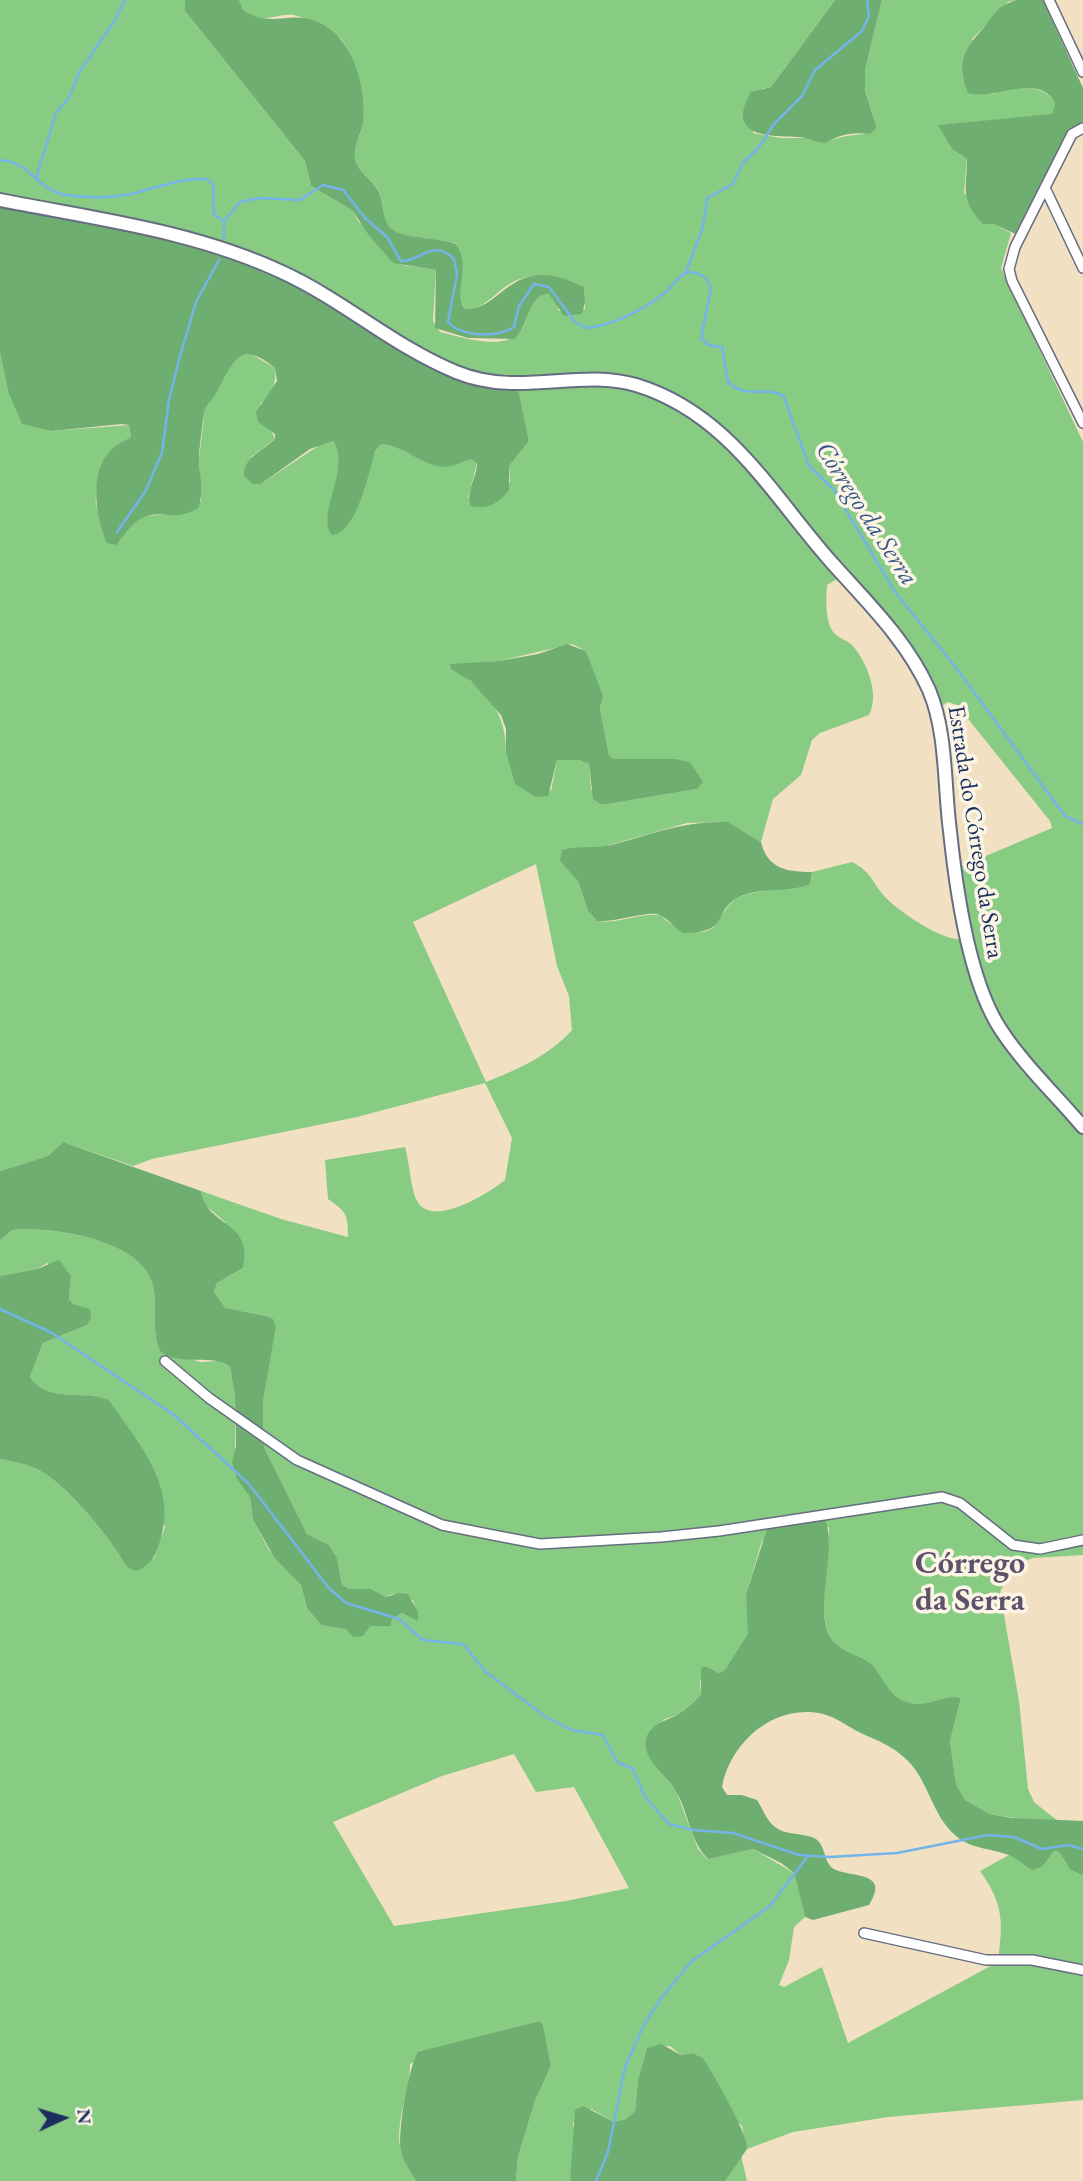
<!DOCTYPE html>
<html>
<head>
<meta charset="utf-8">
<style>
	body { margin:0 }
	#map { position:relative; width:1083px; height:2181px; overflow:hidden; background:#f1e1c2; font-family:"EB Garamond",serif }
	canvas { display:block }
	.north { position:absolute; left:28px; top:2083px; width:70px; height:70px; -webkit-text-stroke:5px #fcf5e5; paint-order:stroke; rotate:86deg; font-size:19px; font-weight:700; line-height:28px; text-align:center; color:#1b2f5e }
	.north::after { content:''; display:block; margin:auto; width:24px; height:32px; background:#1b2f5e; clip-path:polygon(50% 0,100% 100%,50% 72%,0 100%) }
</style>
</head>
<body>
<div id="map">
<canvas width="1083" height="2181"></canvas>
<div class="north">N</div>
</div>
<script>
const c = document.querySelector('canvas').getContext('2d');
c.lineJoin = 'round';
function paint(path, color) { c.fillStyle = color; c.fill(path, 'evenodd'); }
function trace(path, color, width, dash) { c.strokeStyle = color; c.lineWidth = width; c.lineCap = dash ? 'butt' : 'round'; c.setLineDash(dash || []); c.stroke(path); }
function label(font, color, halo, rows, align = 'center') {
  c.font = font + ' "EB Garamond",serif'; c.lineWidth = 7; c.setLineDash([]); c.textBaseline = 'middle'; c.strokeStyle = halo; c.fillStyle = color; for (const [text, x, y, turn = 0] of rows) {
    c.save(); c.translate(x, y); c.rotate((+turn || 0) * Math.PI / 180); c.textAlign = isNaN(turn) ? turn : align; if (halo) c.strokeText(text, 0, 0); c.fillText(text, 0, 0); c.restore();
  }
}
const green = new Path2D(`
	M0,0H185V11L305,161L311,186L352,210L358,221L402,265L436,270L433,321L440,332C466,338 512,355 525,323C529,313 532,301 542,295L549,294L555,298L559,311L585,309L584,287C561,275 530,270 508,285C494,294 483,310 465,309L460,300L457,244C437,237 410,240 395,231C382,223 384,210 381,197C378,183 362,176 356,163C351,151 360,138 362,127C367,105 355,51 338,36C329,28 305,18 294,15C276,12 247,32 239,0H835L771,87L761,89L753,133L781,138H807L826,143C843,132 866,138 877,128L865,89V70L882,0H1016L1008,2L972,39L992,94C1009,85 1045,83 1055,103L1052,115L939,125L952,149L967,159L964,193L993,224L1011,233L1001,268L1083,442V1555L1033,1558L1024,1561L1010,1572L1000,1592L1019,1701L1028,1789L1034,1802L1059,1822L1035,1821L990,1814L965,1800L956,1784L950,1741L961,1698C943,1697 927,1707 908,1703C891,1698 882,1679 871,1666C862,1656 845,1653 835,1643C814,1621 829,1556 829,1527L762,1541L746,1594L749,1634L726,1670L719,1673L706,1666L700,1682L701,1695L679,1714L663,1720L655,1765L676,1791L698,1849L707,1859L753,1849L794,1873L805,1917L794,1927L789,1960L779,1985L784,1987L822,1967L848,2043L998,1962C1003,1921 1004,1905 980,1871L1009,1855L1043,1866L1054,1851L1059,1852L1066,1863L1083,1875V2100L888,2117L793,2132L747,2149L742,2126L735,2120L703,2058L693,2053L681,2055L670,2046L647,2048L638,2079L635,2111L626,2119L614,2122L591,2109L573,2123L575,2137L570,2181H516L518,2157L535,2101L551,2066L543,2024L538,2021L475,2038L410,2064C410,2092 394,2124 401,2151C404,2161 411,2172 416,2181H0V1459C14,1462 30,1464 42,1472C69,1487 111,1539 126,1566L154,1558L165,1527L109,1400C81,1389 48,1404 30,1377L43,1343L87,1325L69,1299L71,1276L47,1263L37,1269L0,1276V1240L11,1230C49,1226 138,1239 152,1282C159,1305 150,1328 160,1351L201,1362L218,1361L230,1367L235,1398V1473L250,1497L253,1520L269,1550L301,1585L307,1608L321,1625L364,1630L370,1626H391L392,1619L402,1613L418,1620L413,1600L392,1594L386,1597L371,1589H349L342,1584L337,1558L329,1545L307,1534L264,1447L263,1400L276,1326L266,1316L224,1308L214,1292L217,1283L243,1268L225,1222L203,1203L201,1191L281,1219L348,1237C348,1213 346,1212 328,1199L325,1160L405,1147C409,1160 411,1190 417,1201C432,1229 489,1193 505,1180L512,1138L485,1083L357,1117L152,1159L133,1166L63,1142L48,1156L0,1171V353L8,391L52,431L129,425L131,437C123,442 119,450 113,457C87,491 92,512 117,545L128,528L144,516L176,514L201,501L199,459L205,408L230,362L239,356L251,354L275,368C277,384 272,393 260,404L275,439L251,457L261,484L324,442L333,441C348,463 332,498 327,523L381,444C399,445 409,456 425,460C438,463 458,462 471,458L477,463L468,498L510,482L509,466L529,441L517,390L450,375L0,202ZM840,577L927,681L936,709L948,702L957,705L1050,821L1052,828L955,869L964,939C944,943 900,912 886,898C872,883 873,873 852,862L812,872L810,884C793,887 753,891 739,897C716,909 724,939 689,930C676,927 670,925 661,915C638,913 619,924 597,921L588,911L578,881L609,845L687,823L728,822L761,842L773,799L801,775L812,740L820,733L869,715C880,694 867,662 852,645C847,640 839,639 834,633C825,622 826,599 827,585ZM572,644L586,651L602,696L600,708L609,755L614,759H675L697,789L602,805L591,789L589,764L579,760H557L551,791L506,752C506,708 484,690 450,665L499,661ZM536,864L557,966L569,996L572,1030C550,1055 517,1070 486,1082L413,922ZM514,1754L536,1792L574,1787L629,1888L566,1901L394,1926L333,1822L442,1776Z
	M741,2155L747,2181H725Z`);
const forest = new Path2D(`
	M185,0H239L243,10C277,33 298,0 336,34C357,55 366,94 363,123C361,135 353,146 355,159C358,174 378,182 381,198C384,210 383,224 395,231C409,239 437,237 456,244C472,267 452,292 465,309C504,311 510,250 584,287L585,302L582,314L564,316L549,294L542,295C527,304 528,327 514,339L468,338L435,328L436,270L393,263L368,234L352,210L311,186L305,161L185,11Z
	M835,0H882L865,70V90L877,128L870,134C854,132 840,134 826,143C816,143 809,138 799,137C768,136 725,137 751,92L771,87Z
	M1016,0H1043L1083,88V125L1068,129L1064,157L1018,235L993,224H983C959,199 967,189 967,159L952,149L938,125L1052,114L1055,103C1039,71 993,101 968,93C956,61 964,50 984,27C998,10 995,8 1016,0Z
	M0,202L159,233L261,268L322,296L427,366L450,375L518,390L529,441L509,466V490C499,503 488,510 471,506C465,491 477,478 477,463L471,459C464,461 457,465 450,466C427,471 405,445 381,444L375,452C368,474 357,533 332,535C315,514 352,470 333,441L310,449L261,484H253L244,476C243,457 263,451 275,439V434L258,422L256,412L277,381L275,368C239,338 233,363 217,391C214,398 207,403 205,410C203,416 199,452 199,459C199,476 205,491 198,508C164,529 151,492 117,545L107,543C95,516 87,466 117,445C121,442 127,440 131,437L129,425L122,424L52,431L22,424L8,391L0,353Z
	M567,644L586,651L603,696L600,708L609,755L614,759H675L690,762L703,782L697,789L602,805L593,799L589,764L579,760H557L548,796L536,797L515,784L506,752V729L501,715L471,681L451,669L450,664L499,661L538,654Z
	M728,822L761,842C767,869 788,872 812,872L810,884C788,893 760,887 739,897C711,911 734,932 683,933C675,928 667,918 660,915C649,910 615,923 597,921L588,911L578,881L560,861L562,850C579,845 595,849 611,845C653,834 682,821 728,822Z
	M63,1142L201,1191C207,1228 254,1220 243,1268L217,1283L214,1292L225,1308L266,1316L273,1319L276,1327L263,1401L264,1447L307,1534L329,1545L337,1558L342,1584L349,1589H371L386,1597L399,1593L408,1594L418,1612V1621L402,1613L392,1619L391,1626H370L363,1636L353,1637L346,1629L321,1625L307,1608L301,1585L274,1557L253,1520L250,1497L237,1479L232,1462L236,1446L235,1398L230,1367C210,1352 182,1368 160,1351C150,1328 159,1305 152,1282C138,1239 49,1226 12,1230L0,1240V1171L48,1156Z
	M59,1260L71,1276L69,1299L73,1304L90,1309L91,1318L87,1325L43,1343L30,1377C48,1404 82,1389 109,1400C137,1442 177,1484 161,1538C157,1553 152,1565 136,1571L126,1566C111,1539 69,1487 42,1472C30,1464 14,1462 0,1459V1276L37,1269Z
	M824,1517C840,1549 809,1616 835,1643C844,1652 858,1655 868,1662C882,1672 886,1694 904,1701C925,1710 944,1694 961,1698L950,1741L956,1784L965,1800L990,1814L1012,1818L1083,1821V1875L1070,1869L1059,1852L1054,1851L1043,1866L1033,1870C1025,1867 1019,1859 1011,1856C993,1848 972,1850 956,1836C932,1816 929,1781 907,1760C893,1746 878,1741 861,1733C848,1727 838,1718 823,1714C775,1703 730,1742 722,1787L727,1795H742L757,1800C763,1809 766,1820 775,1827C786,1836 803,1832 816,1839C825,1845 824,1860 831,1867C844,1879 893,1868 869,1905L813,1920L805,1917L794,1873L781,1863L753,1849L708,1859C689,1840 689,1812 675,1790C667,1776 641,1758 646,1739C651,1722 668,1721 680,1713C687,1708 694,1701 701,1695V1668L706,1666L719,1673L725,1670L748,1634L746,1594L768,1526Z
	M539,2021L543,2024L551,2066L535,2101L518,2157L516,2181H416C411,2172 403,2161 401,2151C397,2134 409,2065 418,2052Z
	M661,2044L681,2055L693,2053L703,2058C712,2072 750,2137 747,2149L725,2181H570L575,2110L583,2106L614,2122L626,2119L635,2111L638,2079L647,2048Z`);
const stream = new Path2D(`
	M0,160C31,162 38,191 66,195C86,198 111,198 131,194C157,188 179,178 206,179L213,184L214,215L224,221
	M36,179L56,113L69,98L80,71L115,20L125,0
	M224,221L240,202L259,198L300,200L323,185L343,190L365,218L387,237L401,261C420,262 433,238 454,259L457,275L448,322C462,337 497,338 514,327L519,306L534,284L549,287L575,322L586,328C612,326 645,309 666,292C672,287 678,276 686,273C693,270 700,275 706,278L711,289L701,338L708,345L722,347L728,382C748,401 767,384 784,397L809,466L834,490L895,592L954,665L1065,816L1083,824
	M224,239V221
	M686,272L703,227L707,198L733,184L743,163L760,146L774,124L802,96L815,70L862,31L869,16L867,0
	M117,532L145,492L162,453L169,400L179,360L196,302L219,260
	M0,1309L52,1333L174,1415L249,1484L328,1587L346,1603L399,1619L423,1640L463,1644L486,1672L546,1717L572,1730L603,1735L617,1762L633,1769L645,1797L669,1824L693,1830L733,1833L799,1855L830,1857L897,1853L988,1835L1014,1837L1042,1849L1068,1845L1083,1849
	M596,2181L608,2152L625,2067L644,2025L662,1997L692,1961L770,1906L808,1856`);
const minor = new Path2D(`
	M1049,0L1083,72
	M1083,128L1072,134L1015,247L1009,269L1012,281L1083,423
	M1046,190L1083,268
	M165,1361L209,1398L297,1460L442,1525L498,1536L540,1544L661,1537L719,1531L942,1497L960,1503L1013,1545L1040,1549L1083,1540
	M864,1933L986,1960H1032L1083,1970`);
const tertiary = new Path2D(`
	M0,200C96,219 195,231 284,273C346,302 393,346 456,372C519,398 578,368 636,385C729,413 773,497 833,564C868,603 907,641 929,690C947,732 944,786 950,831C956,889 969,982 1001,1030C1024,1065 1056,1095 1083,1127`);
const streetNames = [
	["Estrada do Córrego da Serra",975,832,81]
];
const waterNames = [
	["Córrego da Serra",866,514,57]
];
const districtNames = [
	["Córrego",970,1564],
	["da Serra",970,1601]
];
paint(green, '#88cb83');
paint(forest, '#6eaf71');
trace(stream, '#74b4e8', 2.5);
trace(minor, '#666d81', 12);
trace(tertiary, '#666d81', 16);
trace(minor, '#fff', 9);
trace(tertiary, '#fff', 12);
label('24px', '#1b2f5e', '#fcf5e5', streetNames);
label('italic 26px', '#365787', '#fcf5e5', waterNames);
label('bold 32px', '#5d526b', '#fcf5e5', districtNames);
</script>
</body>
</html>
